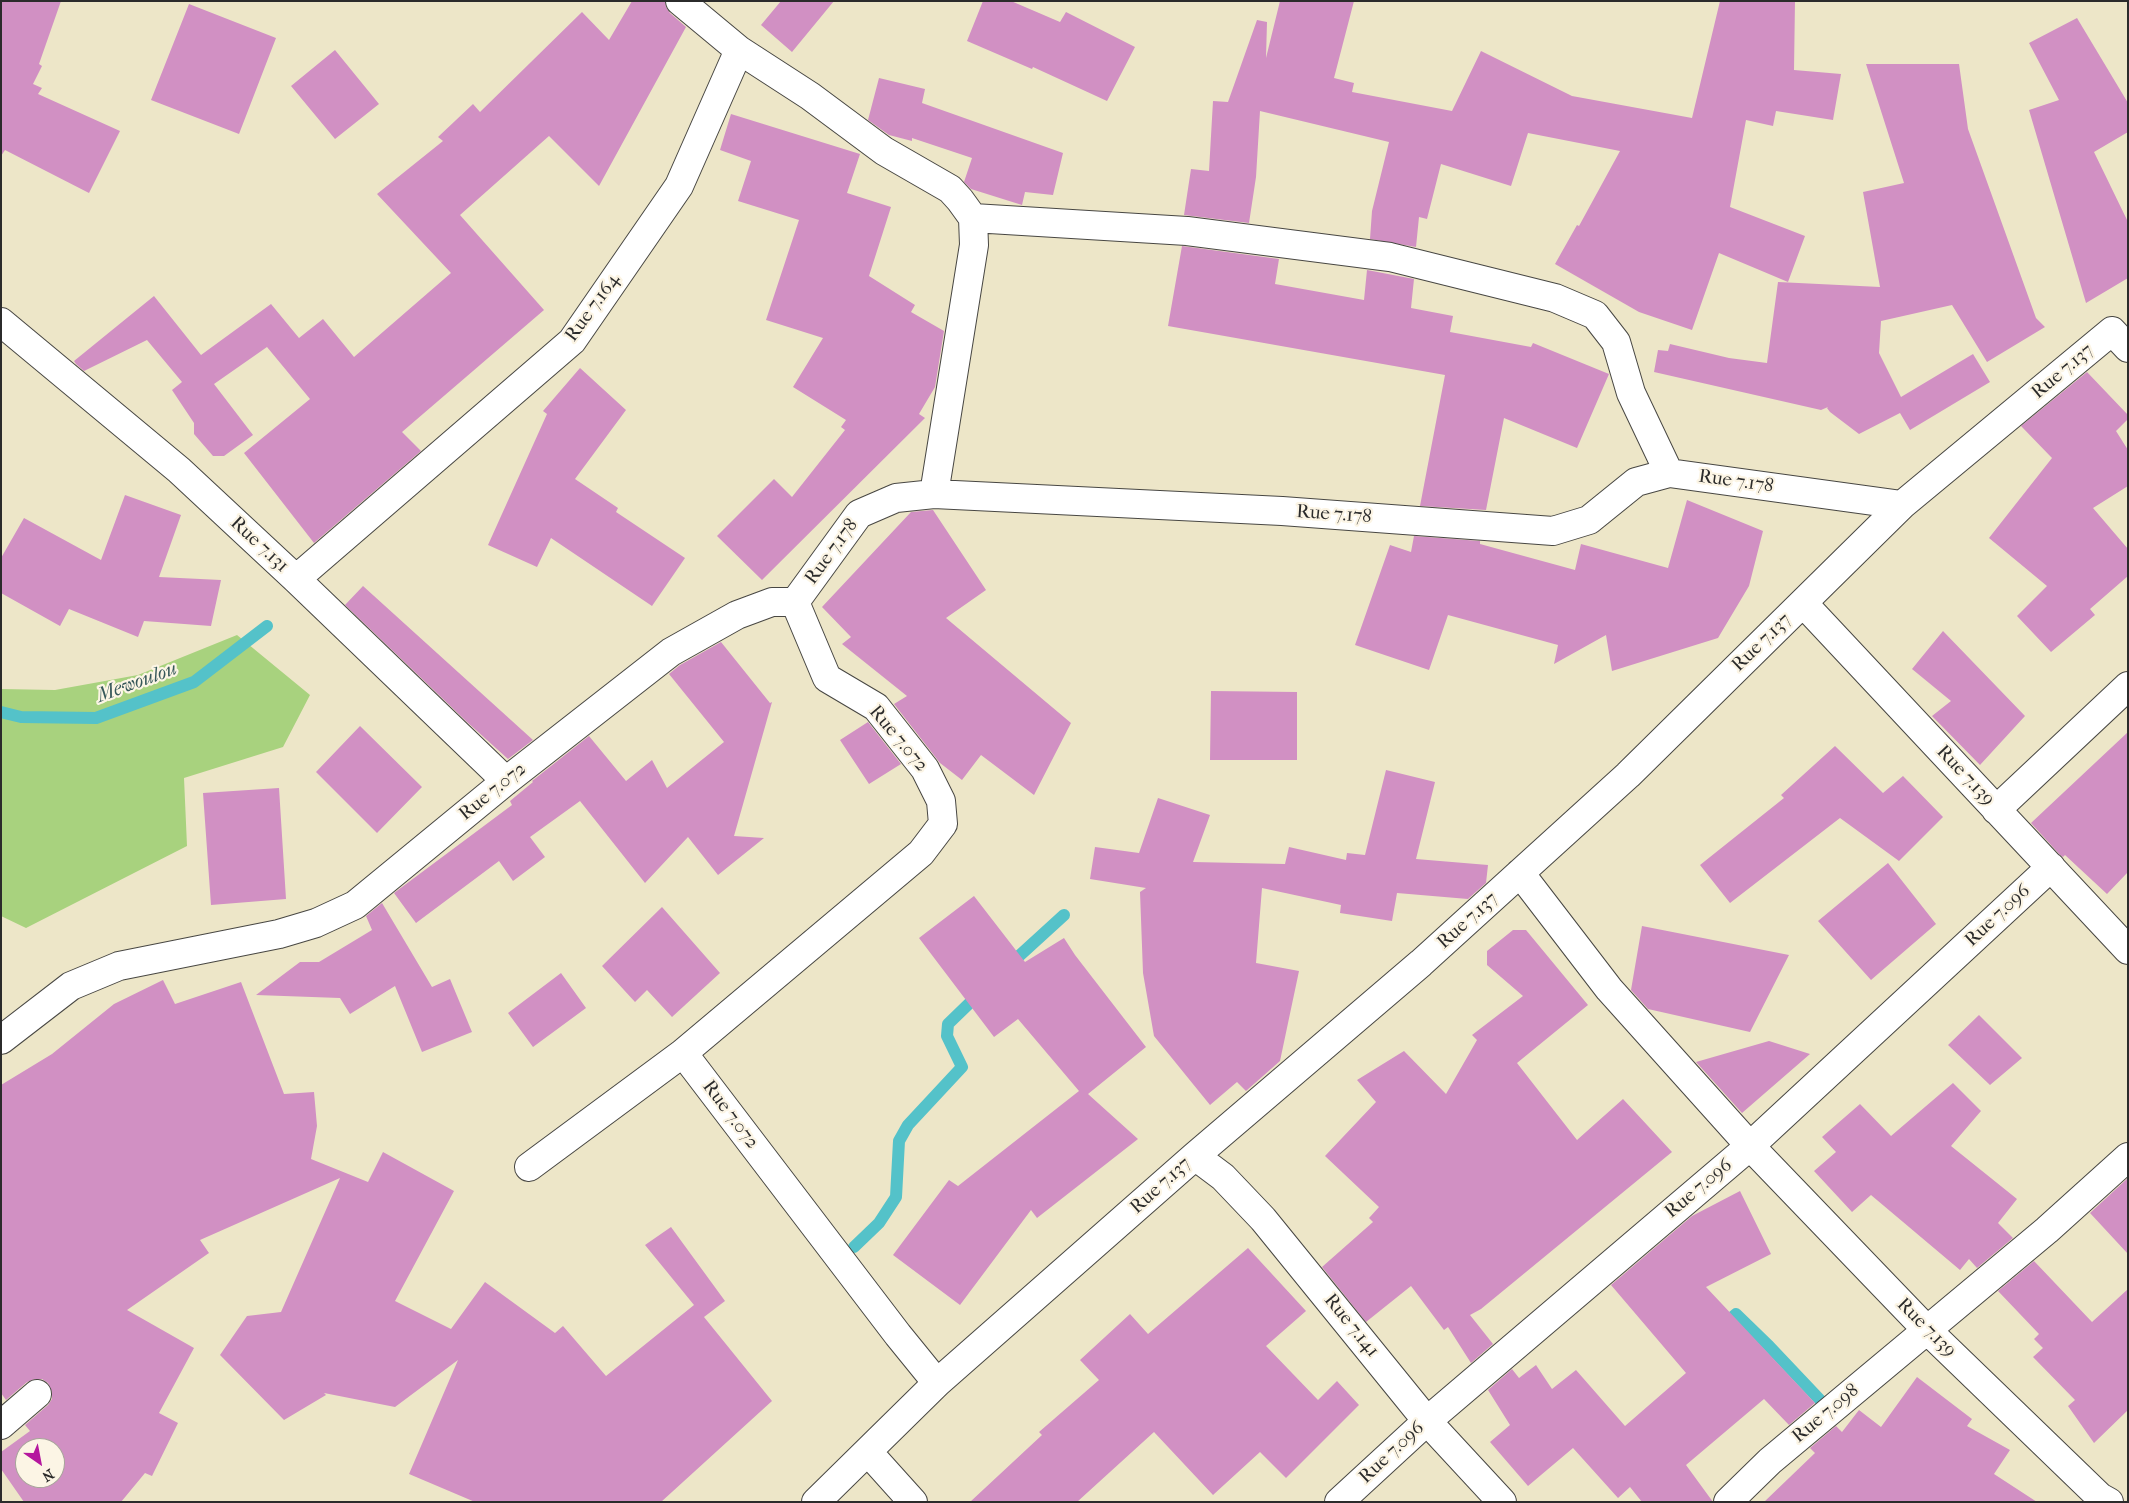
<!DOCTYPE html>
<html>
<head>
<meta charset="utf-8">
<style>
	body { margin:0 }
	#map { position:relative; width:2129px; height:1503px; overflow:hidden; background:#ede6c8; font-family:"IM FELL French Canon",serif }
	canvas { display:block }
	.frame { position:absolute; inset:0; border:2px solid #2b2b2b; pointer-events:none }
	.north { position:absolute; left:15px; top:1438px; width:50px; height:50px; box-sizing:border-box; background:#fcf5e5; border:1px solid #a8a49b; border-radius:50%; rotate:147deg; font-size:14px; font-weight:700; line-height:20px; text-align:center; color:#2b2b2b }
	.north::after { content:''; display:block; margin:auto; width:18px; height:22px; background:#b5179e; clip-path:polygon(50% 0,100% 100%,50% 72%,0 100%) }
</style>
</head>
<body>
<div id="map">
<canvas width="2129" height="1503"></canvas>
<div class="frame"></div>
<div class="north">N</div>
</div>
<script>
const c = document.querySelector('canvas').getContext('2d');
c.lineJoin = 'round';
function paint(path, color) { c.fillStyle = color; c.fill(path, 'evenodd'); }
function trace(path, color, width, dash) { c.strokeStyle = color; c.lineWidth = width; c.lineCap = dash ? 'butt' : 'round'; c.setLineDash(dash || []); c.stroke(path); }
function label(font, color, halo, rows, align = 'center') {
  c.font = font + ' "IM FELL French Canon",serif'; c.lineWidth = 4.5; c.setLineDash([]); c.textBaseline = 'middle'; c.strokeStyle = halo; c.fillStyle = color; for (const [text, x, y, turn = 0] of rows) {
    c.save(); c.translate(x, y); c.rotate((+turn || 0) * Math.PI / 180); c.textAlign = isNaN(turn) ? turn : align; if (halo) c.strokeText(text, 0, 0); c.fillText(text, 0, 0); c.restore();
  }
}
const green = new Path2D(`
	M237,635L310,695L283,747L184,778L187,846L26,928L1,916V689L55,690L138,675Z`);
const stream = new Path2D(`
	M1,712L21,717L96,718L194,682L267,626
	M1007,967L1064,915
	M854,1247L879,1223L896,1197L899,1141L908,1125L962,1067L947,1036L948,1024L980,993
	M1722,1326L1736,1314L1769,1346L1822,1402`);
const building = new Path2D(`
	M1,1H61L39,64L42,66L33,84L42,88L38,94L120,131L89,193L5,150L1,156Z
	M632,1H665L666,7L670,13L686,27L599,186L549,136L460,215L544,310L402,432L421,451L314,543L244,453L310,399L267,347L214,384L253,435L224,456H213L194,434V423L172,390L182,382L147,340L84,371L76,364L74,361L154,296L201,355L271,304L299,338L323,319L354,357L451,273L377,194L443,141L438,137L473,104L480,112L582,12L609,40Z
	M781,1H834L792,52L761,25Z
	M983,1H1011L1060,22L1066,12L1135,47L1107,101L1033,67L1032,69L967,41Z
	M1280,1H1354L1334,78L1354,83L1352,92L1452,111L1481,51L1572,96L1692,118L1720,1H1795L1794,70L1841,74L1833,120L1776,111L1773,126L1746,120L1730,207L1805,236L1788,282L1719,253L1692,330L1639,312L1555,264L1577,225L1579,226L1620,151L1528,133L1511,186L1441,164L1427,219L1419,217L1416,247L1370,239L1372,211L1389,142L1260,111L1256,177L1249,223L1184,215L1191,169L1209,171L1213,101L1228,102L1257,20L1267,22L1266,58Z
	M189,4L276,38L239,134L151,100Z
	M2077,18L2128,103V132L2094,152L2128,222V278L2086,303L2029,110L2059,100L2029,43Z
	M335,50L379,104L335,139L291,86Z
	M1866,64H1959L1968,129L2036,318L2045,327L1987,362L1952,305L1881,321L1879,353L1901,397L1973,354L1990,382L1910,430L1900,413L1859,434L1830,412L1827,408L1828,407L1821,410L1654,372L1658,350L1668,351L1670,344L1729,358L1767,363L1778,282L1880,287L1863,192L1904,183Z
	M879,78L925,89L922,103L1063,153L1053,195L1025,192L1022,205L971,189L964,182L972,158L912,138V141L889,135L868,120Z
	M731,114L860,154L847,193L891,207L869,276L915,305L911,312L944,331L935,387L919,414L925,418L762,580L717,536L774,479L792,497L845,430L841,427L846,420L793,387L823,338L766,320L799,220L738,201L751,161L720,150Z
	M1182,246L1279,259L1275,284L1364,300L1367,270L1414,279L1411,308L1453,316L1450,332L1531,347L1533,343L1609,374L1577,448L1504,418L1486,510L1420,506L1445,375L1168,326Z
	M580,368L626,410L575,479L618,508L616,512L685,558L652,606L551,538L537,567L488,545L547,414L543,411Z
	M2087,372L2128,415V419L2116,431L2128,450V486L2093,508L2128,549V576L2090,609L2095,615L2051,652L2017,616L2047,586L1989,538L2052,458L2021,426Z
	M125,495L181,515L159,577L221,580L211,626L144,621L138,637L69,609L60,626L1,593V558L24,518L101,560Z
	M1687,500L1763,531L1749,586L1718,638L1612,671L1606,635L1554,664L1558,645L1448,615L1429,670L1355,645L1390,545L1411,552L1414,536L1480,541V544L1575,570L1581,544L1668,568Z
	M933,510L986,590L946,618L1071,723L1034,795L981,755L962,780L940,763L894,704L907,696L842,644L851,637L822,607L911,512Z
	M363,586L533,740L508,759L467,722L345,605Z
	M1943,631L2025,716L1980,765L1932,716L1951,701L1912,669Z
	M721,642L770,703L772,702L734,836L764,838L718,875L688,837L645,883L580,801L530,837L545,857L513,881L499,861L416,923L394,893L512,805L510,801L533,782L532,781L589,736L626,781L652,760L667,788L724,742L669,674L680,665Z
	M1211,691L1297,692V760H1210Z
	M868,722L901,764L869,784L840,740Z
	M360,726L422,787L377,833L316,772Z
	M2128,732V872L2107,894L2065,855L2063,857L2060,855L2031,823Z
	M1835,746L1883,793L1903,776L1943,817L1899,861L1840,818L1730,903L1700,865L1784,798L1781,795Z
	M1386,770L1435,782L1416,859L1488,865L1486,883L1468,899L1397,893L1392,921L1340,913L1341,905L1262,888L1256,963L1299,971L1280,1061L1246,1091L1237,1082L1210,1105L1154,1036L1143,973L1140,892L1146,888L1090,879L1095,847L1139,853L1158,798L1210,815L1193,862L1285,864L1289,847L1346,860L1347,853L1365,855Z
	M279,788L286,899L211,905L203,793Z
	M1888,863L1936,924L1871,980L1818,921Z
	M974,896L1025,962L1064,938L1075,955L1146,1047L1088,1094L1138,1139L1037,1218L1031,1210L960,1305L893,1255L949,1180L958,1186L1079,1091L1018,1019L994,1037L919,938Z
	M382,903L432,987L450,979L472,1032L422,1052L395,986L350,1014L340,998L256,995L300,962H319L372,930L366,916Z
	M662,907L720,973L672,1017L647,990L635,1002L602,966Z
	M1642,926L1789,955L1750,1032L1648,1009L1631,990Z
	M1513,930H1526L1588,1005L1517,1063L1577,1140L1623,1099L1672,1152L1481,1309L1470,1315L1493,1344L1471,1363L1448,1327L1444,1330L1411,1286L1366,1322L1322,1267L1373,1222L1369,1218L1379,1207L1325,1156L1376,1102L1357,1080L1404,1051L1446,1094L1477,1040L1472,1035L1523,996L1487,965V951Z
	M561,973L586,1008L533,1047L508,1013Z
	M163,980L175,1004L241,982L284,1094L314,1092L317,1126L311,1159L368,1182L383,1152L454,1191L395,1301L451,1329L485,1282L555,1333L563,1326L606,1376L694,1305L645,1245L671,1227L725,1301L704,1317L772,1401L661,1502H475L409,1474L458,1360L395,1407L324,1393L326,1395L284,1420L220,1355L247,1316L281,1312L340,1178L200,1240L209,1253L127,1310L194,1348L159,1413L178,1423L152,1476L145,1473L121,1502H24L1,1469V1452L30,1431L25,1425L48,1405L52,1399V1392L48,1383L42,1379H35L27,1382L6,1400L1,1393V1085L52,1054L114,1004ZM25,1448H55V1478H25Z
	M1979,1015L2022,1058L1990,1085L1948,1045Z
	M1769,1041L1810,1054L1742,1113L1696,1062Z
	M1953,1083L1981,1111L1951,1146L2017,1199L1998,1223L2013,1238L1977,1268L1969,1259L1960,1270L1871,1195L1852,1212L1814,1171L1836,1152L1822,1137L1860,1104L1891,1136Z
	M2128,1178V1254L2090,1213Z
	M1740,1191L1771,1254L1706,1287L1815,1403L1789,1425L1764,1399L1686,1465L1713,1502H1642L1630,1487L1618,1498L1573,1448L1528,1486L1490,1442L1510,1425L1488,1390L1512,1369L1519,1378L1536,1365L1552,1389L1576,1370L1625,1426L1686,1373L1611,1285L1692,1216Z
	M1248,1248L1306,1311L1266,1346L1318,1400L1337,1381L1359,1405L1286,1478L1260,1452L1213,1495L1154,1432L1077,1502H970L1042,1435L1039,1432L1099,1380L1080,1360L1130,1314L1148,1334Z
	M2034,1261L2092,1322L2128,1289V1410L2094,1443L2068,1406L2075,1400L2033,1357L2043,1348L2034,1339L2039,1334L1998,1291Z
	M1917,1377L1972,1419L1967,1426L2010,1450L1994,1474L2037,1502H1764L1815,1453L1810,1448L1836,1426L1842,1432L1859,1410L1881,1427Z`);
const street = new Path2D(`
	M739,50L810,96L884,151L950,189L960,200L973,218L974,245L934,494
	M973,218L1187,231L1390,257L1555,298L1595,315L1616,342L1631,393L1669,473
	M1,322L179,470L296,579L506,781
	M296,579L572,341L679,186L739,50L680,1
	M795,602L859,514L896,498L934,494L1282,511L1553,531L1589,520L1636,482L1669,473L1902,505
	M1803,603L2128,950
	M1996,810L2128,686
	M1520,873L1609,989L1750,1146L1926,1329L2100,1497L2109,1502
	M1,1040L71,986L119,966L279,934L316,923L355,905L506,781L671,652L737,615L772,602H795L827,678L876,707L925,769L941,801L943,824L921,853L683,1053L898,1335L937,1383
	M1195,1156L1223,1177L1263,1219L1427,1421L1502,1502
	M529,1167L683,1053
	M1,1425L37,1394
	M868,1452L913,1502
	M816,1502L937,1383L1195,1156L1421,963L1628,775L1902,505L2112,331L2128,348
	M1339,1502L1427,1421L1750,1146L2051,867
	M1728,1502L1770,1461L2047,1230L2128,1157`);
const streetNames = [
	["Rue 7.164",593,308,-54],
	["Rue 7.137",2063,372,-40],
	["Rue 7.178",1736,482,8],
	["Rue 7.178",1334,515,4],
	["Rue 7.131",259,545,43],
	["Rue 7.178",832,552,-54],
	["Rue 7.137",1762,643,-44],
	["Rue 7.072",898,739,50],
	["Rue 7.139",1965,776,47],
	["Rue 7.072",493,792,-39],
	["Rue 7.096",1998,916,-43],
	["Rue 7.137",1468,921,-42],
	["Rue 7.072",730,1115,53],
	["Rue 7.137",1161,1186,-42],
	["Rue 7.096",1699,1189,-40],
	["Rue 7.141",1351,1326,51],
	["Rue 7.139",1926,1328,45],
	["Rue 7.098",1826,1414,-40],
	["Rue 7.096",1392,1453,-43]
];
const waterNames = [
	["Mewoulou",137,683,-20]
];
paint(green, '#a8d27e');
trace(stream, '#54c2c9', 12);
paint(building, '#d190c3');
trace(street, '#484743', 30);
trace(street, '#fff', 28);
label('19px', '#2b2b2b', '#fcf5e5', streetNames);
label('italic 20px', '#37585a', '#fcf5e5', waterNames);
</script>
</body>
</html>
